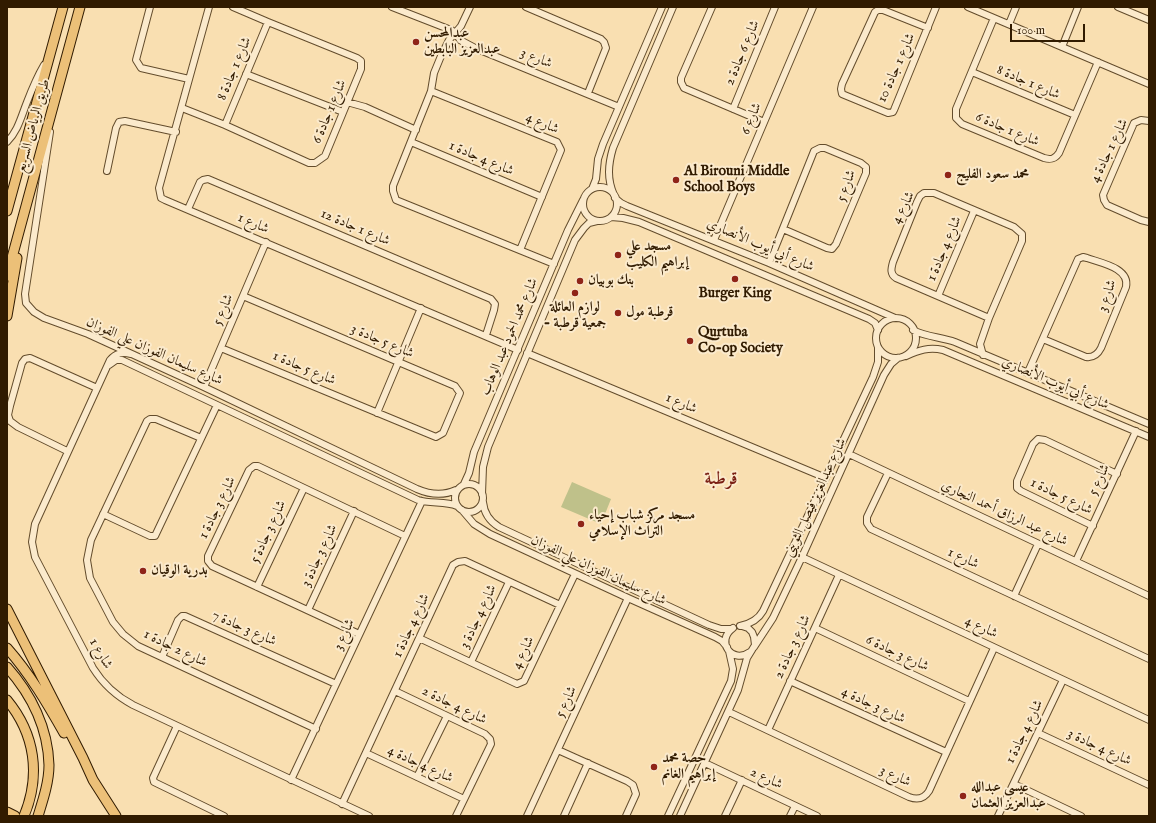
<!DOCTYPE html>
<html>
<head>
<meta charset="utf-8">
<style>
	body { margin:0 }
	#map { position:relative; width:1156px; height:823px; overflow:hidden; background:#f9dfb1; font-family:"IM FELL English",serif }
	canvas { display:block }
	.frame { position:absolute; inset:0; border:8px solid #311b00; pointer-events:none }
	.scale { position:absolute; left:1010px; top:24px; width:75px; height:18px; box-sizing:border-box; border:2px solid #311b00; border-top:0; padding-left:5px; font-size:12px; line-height:14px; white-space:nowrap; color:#311b00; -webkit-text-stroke:3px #fbeacc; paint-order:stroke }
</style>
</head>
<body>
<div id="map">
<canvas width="1156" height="823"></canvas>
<div class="frame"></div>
<div class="scale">100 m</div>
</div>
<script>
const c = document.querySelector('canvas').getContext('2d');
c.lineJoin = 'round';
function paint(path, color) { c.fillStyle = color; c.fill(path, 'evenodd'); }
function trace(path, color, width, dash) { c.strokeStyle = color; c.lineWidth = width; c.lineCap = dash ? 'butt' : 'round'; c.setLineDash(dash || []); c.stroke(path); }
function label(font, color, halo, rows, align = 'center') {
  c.font = font + ' "IM FELL English",Amiri,serif'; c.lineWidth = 4; c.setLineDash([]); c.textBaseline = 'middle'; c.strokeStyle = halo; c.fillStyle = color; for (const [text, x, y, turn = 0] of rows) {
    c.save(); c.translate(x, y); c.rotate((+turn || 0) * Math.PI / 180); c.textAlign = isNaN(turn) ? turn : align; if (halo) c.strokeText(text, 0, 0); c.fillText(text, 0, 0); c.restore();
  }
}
const green = new Path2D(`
	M572,482L611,499L601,524L561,507Z`);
const minor = new Path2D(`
	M150,7L136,60L141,68L189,79
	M209,7L159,188L161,198L165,200L518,350
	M392,7L451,30L456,33L460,40L475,48L619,107
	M470,7L461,26L449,40L441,56L434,73L431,91L393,186V191L396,200L554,264
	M526,7L601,39L604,42L606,48L588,93
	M712,7L681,78V82L684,88L764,122
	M968,7L1149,84
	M1118,7L1149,20
	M994,18L956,109V118L962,124L1044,158C1051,160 1055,159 1059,153L1098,62
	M1009,24L1016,7
	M928,28L883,10H878L875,12L842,84L841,89L842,94L888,113L893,112L894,110L936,7
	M1062,47L1078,7
	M972,72L1075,115
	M246,74L343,112
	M431,91L557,142L561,150L520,250
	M347,102L365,107L416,130
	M182,108L225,125L309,163H315L325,156L361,69V61L357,58L268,22L233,7
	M733,109L775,7
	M1149,121L1141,120L1134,123L1103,195L1104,200L1107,205L1141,220L1149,222
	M225,125L268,22
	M50,132L25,294L26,303L34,312L44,318L88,334L204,387L417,489C431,495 443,496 456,490
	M7,142C18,131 21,117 27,102C32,89 37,77 44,65
	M411,142L542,197
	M107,171L116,128L119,122L125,121L176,132
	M583 204a17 17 0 1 1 34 0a17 17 0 1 1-34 0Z
	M592,189L596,179L598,159L603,144L662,7
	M614,195C607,179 608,165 613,148L673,7
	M615,198L621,203L627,206L769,263L895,318
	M188,209L200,182L203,180L208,179L491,299L495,304L494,310L486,335
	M611,217L623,218L639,222L869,319L875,323L878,330
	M714,240L813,7
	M769,263L814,151L820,148H825L861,163L866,167V173L836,244L832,249L827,248L783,229
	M938,296L974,211
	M876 338a20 20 0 1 1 40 0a20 20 0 1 1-40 0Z
	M913,330C926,337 941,337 955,342L1149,424
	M221,348L436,437L443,433L460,393L455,386L243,296
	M527,353L826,478
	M131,354C122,352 116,353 110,360L35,524L32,542L35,557L93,668C103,684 116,696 133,705L369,816
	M983,355L980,344L989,318L1022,241V234L1014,227L934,193H924L920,196L917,202L893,262C891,269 890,274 896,278L989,318
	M906,356C919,350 929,347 943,350L1149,437
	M109,365L116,360H122L418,500C431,504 445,501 457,506
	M1028,372L1078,259L1083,257L1087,258C1101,263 1130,268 1126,287L1101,348C1098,354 1094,358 1086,357L1043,339
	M204,387L266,242
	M377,413L421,308
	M201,438L156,419H150L147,421L91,540L87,560L90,578L113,622L123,634L138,646L316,729
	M67,451L18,427L10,421L8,415L10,406L22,363L25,359L30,358L97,388
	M849,454L1149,596
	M888,473L867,517V523L871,529L1149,659
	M455 498a14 14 0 1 1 28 0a14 14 0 1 1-28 0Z
	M464,484L469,473L474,452L568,230L583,200
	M482,494L483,467L488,447L575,240L584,228L589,223L597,221
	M483,502C484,513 489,521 499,527L709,625L721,629H731
	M462,510L474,524L490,534L628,598L715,637L722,641L727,647
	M103,514L150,536H155L217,405
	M1093,526L1021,491L1017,488V481L1033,444L1038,439L1045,440L1117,474
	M802,557L1149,720
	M1076,561L1136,431
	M257,587L304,488
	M1014,596L1038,544
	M308,610L354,511
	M740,626C750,624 758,620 763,611L873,377L878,362V348
	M733,628C715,641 732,665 750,652
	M815,628L969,701
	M359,634L212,566L208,561V556L249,470L254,466H258L405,536
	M419,638L517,684L524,681L575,574
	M754,647L773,618L802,557L884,375L891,364L898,358
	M162,657L178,620L182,616H185L336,684
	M471,662L509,582
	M790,681L946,752
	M395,691L485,734L490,739L491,744L456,816
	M729,712L909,797C917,800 924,799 929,791L994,648
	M177,726L153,778L154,782L224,816
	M768,730L839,575
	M1038,733L1149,785
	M558,750L627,781L633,785L636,794L626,816
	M366,753L464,799
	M705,763L817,816
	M417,777L447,716
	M291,780L422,501
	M1014,784L1081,816
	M342,804L453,565L458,562L465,561L560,605
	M527,816L628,598
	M564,816L588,763
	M668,816L731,681L733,669L729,651
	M680,816L738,690L747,658L755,645L754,637L752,632L748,628L742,626
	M725,816L742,780
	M790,816L795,806
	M998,816L1063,680`);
const highway = new Path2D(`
	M7,211L63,7
	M7,276L80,7
	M7,316L17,258
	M7,609L83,758L93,780L116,816
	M7,648C30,674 47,703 64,733
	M7,667C31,694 48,728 49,765C49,782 43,800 38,816
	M7,700C35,734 41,775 24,816
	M7,812L15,816`);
const markers = [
	[416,42,4,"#8f2418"],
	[948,175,4,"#8f2418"],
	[676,180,4,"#8f2418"],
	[618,255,4,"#8f2418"],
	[735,279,4,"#8f2418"],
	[580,281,4,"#8f2418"],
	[575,293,4,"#8f2418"],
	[618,313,4,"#8f2418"],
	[690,341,4,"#8f2418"],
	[581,524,4,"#8f2418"],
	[143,571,4,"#8f2418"],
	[654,767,4,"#8f2418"],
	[963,796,4,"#8f2418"]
];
const poiNames = [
	["عبدالمحسن",424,34],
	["عبدالعزيز البابطين",424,50],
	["Al Birouni Middle",684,172],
	["School Boys",684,188],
	["محمد سعود الفليج",956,175],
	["مسجد علي",626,247],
	["إبراهيم الكليب",626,263],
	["بنك بوبيان",588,281],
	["Burger King",735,294,"center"],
	["لوازم العائلة",575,308,"center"],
	["- جمعية قرطبة",575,324,"center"],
	["قرطبة مول",626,313],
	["Qurtuba",698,333],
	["Co-op Society",698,349],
	["مسجد مركز شباب إحياء",589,516],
	["التراث الإسلامي",589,532],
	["بدرية الوقيان",151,571],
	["حصة محمد",662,759],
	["إبراهيم الغانم",662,775],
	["عيسى عبدالله",971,788],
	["عبدالعزيز العثمان",971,804]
];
const streetNames = [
	["شارع 6 جادة 2",743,53,-67],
	["شارع 3",536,59,22],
	["شارع 1 جادة 10",897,68,-66],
	["شارع 1 جادة 8",235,69,-67],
	["شارع 1 جادة 8",1028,83,23],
	["شارع 1 جادة 6",330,112,-67],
	["شارع 6",752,119,-67],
	["شارع 4",542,124,24],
	["طريق الرياض السريع",34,126,-75],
	["شارع 1 جادة 6",1007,130,23],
	["شارع 1 جادة 4",1110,151,-64],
	["شارع 4 جادة 1",481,159,23],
	["شارع 5",847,186,-70],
	["شارع 4",904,208,-63],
	["شارع 1",253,224,23],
	["شارع 1 جادة 12",355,228,23],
	["شارع أبي أيوب الأنصاري",760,246,23],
	["شارع 4 جادة 1",945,249,-67],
	["شارع 3",1108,296,-72],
	["شارع 5",224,310,-67],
	["شارع محمد الحمود عبد الوهاب",510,337,-67],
	["شارع 5 جادة 3",382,342,23],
	["شارع سليمان الفوزان علي الفوزان",154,352,24],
	["شارع 5 جادة 1",304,369,23],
	["شارع أبي أيوب الأنصاري",1055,384,23],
	["شارع 1",681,404,23],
	["شارع 5",1100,480,-65],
	["شارع 5 جادة 1",1061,497,26],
	["شارع عبدالعزيز فيصل الثويني",816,498,-65],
	["شارع 3 جادة 1",218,508,-64],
	["شارع عبد الرزاق أحمد النجاري",1004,514,25],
	["شارع 3 جادة 5",269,532,-65],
	["شارع 3 جادة 3",320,556,-65],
	["شارع 1",963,559,25],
	["شارع سليمان الفوزان علي الفوزان",598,571,25],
	["شارع 4 جادة 3",479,617,-65],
	["شارع 4 جادة 1",412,626,-65],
	["شارع 4",981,628,25],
	["شارع 3 جادة 7",244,629,24],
	["شارع 3",345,635,-66],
	["شارع 3 جادة 2",793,647,-65],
	["شارع 2 جادة 1",175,649,26],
	["شارع 4",524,653,-65],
	["شارع 1",100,654,60],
	["شارع 3 جادة 6",897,654,25],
	["شارع 5",567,702,-65],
	["شارع 4 جادة 2",454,706,26],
	["شارع 3 جادة 4",873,706,25],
	["شارع 4 جادة 1",1025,732,-64],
	["شارع 4 جادة 3",1099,748,25],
	["شارع 4 جادة 4",420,765,25],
	["شارع 3",895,777,25],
	["شارع 2",766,779,25]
];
const districtNames = [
	["قرطبة",721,480]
];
paint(green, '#bfc18a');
trace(minor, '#634c2c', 8);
trace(highway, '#311b00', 11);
trace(minor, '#fbeacc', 6);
trace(highway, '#ecc078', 9);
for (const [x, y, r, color] of markers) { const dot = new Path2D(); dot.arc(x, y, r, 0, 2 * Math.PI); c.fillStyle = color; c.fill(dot); trace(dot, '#fbeacc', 1.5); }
label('bold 14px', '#311b00', '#fbeacc', poiNames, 'left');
label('14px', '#311b00', '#fbeacc', streetNames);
label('bold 18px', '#7a1f14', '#fbeacc', districtNames);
</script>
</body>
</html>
